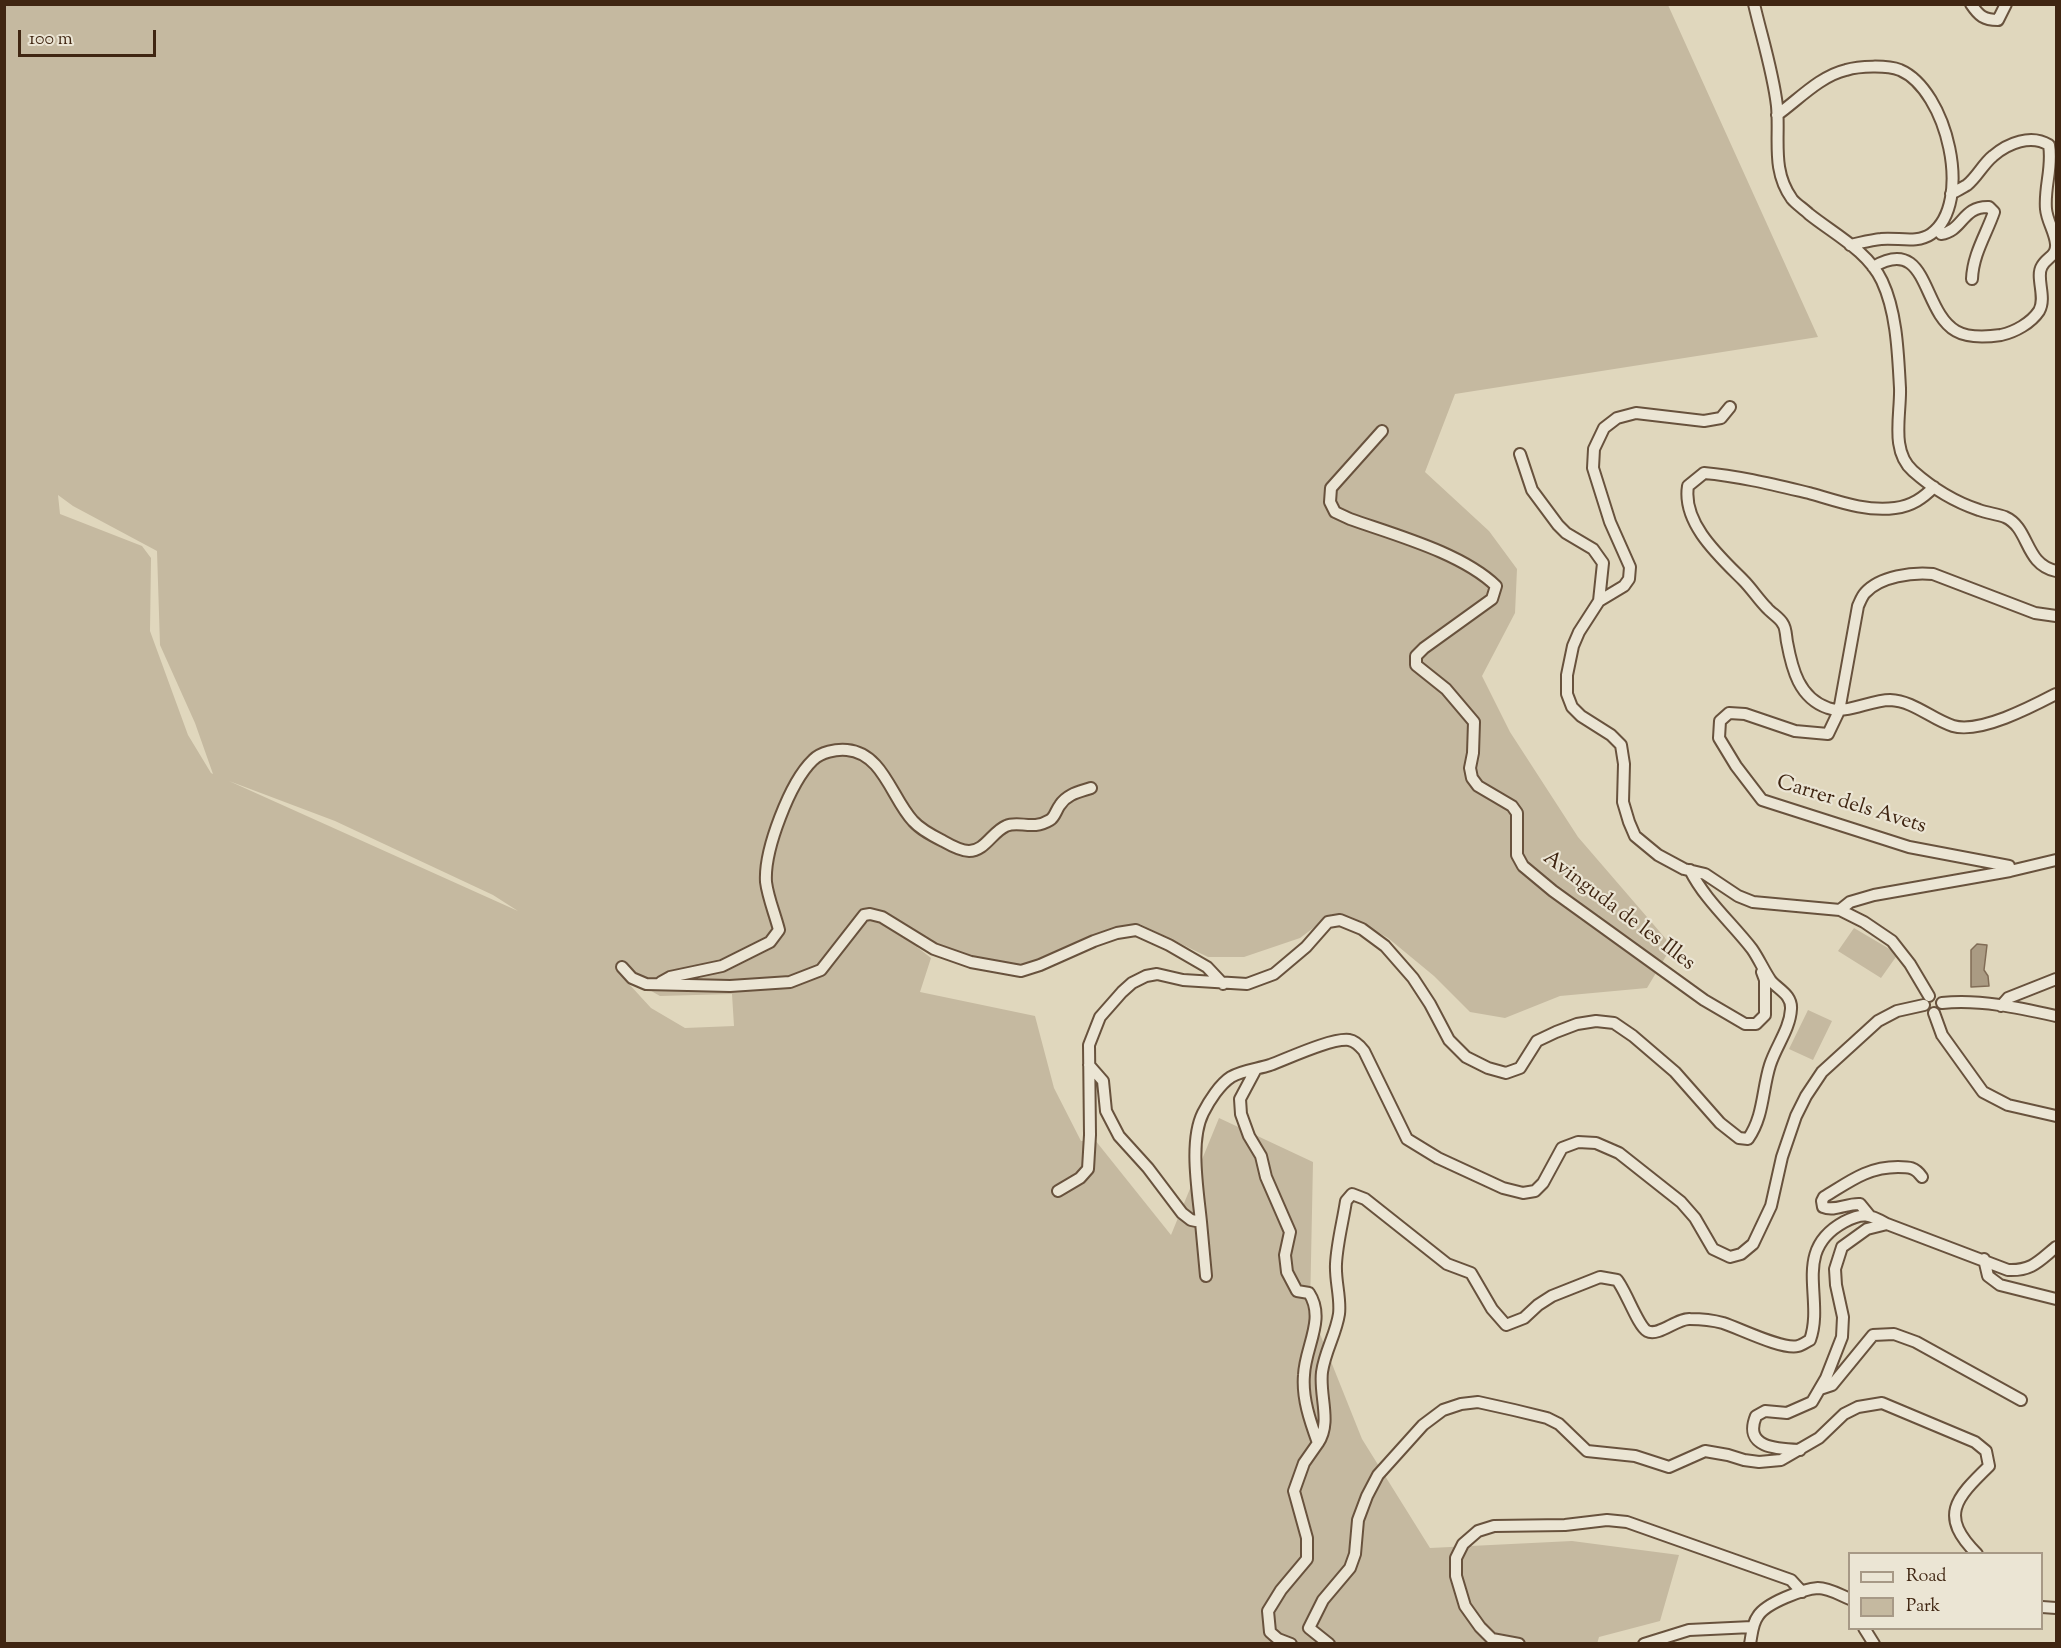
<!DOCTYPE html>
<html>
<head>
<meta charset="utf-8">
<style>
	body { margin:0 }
	#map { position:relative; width:2061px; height:1648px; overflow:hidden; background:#e0d7bd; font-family:"Sorts Mill Goudy",serif }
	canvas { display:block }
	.frame { position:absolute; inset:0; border:6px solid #402612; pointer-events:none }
	.legend { position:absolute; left:1848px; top:1552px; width:195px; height:78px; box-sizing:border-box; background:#ebe5d4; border:2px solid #a79986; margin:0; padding:8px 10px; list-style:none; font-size:18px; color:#402612 }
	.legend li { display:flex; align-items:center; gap:12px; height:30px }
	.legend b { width:30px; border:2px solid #a79986 }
	.scale { position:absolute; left:18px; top:30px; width:138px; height:27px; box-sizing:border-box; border:3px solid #402612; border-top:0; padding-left:8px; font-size:18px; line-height:21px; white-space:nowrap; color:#402612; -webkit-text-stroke:4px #ebe5d4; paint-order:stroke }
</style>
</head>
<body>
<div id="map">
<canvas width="2061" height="1648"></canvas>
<div class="frame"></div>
<ul class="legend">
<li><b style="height:8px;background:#ebe5d4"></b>Road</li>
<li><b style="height:16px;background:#c5b9a0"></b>Park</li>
</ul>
<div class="scale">100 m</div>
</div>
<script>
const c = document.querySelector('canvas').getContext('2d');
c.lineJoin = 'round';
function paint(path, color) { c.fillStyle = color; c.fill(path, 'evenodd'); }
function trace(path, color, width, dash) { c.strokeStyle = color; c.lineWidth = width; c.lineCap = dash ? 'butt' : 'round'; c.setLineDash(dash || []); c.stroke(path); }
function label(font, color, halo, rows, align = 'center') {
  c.font = font + ' "Sorts Mill Goudy",serif'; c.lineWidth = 4.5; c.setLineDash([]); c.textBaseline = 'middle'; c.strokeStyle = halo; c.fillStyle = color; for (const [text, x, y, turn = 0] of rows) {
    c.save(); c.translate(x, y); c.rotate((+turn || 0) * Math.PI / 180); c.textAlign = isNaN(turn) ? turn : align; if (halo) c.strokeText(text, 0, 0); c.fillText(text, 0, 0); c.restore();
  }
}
const green = new Path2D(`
	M4,5H1668L1818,337L1455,394L1425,472L1489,531L1517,569L1515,613L1482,676L1510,732L1578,837L1672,946L1647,988L1560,996L1505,1018L1470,1012L1434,976L1388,938L1351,917L1332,914L1300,938L1244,957H1208L1140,924L1116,927L1072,944L1058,953L1019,966L972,957L937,944L917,947L931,958L920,992L1035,1016L1054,1088L1081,1141L1095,1140L1171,1235L1219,1118L1313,1162L1310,1309L1362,1439L1430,1548L1572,1541L1679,1555L1660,1621L1599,1637L1597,1644L5,1643ZM58,495L73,506L157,551L160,645L195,723L213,774L211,773L188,735L150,631L151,558L142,546L60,514ZM229,781L335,821L493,895L518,911ZM618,972L660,996L732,994L734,1026L685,1028L651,1008Z
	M1854,928L1898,954L1881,978L1838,951Z
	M1808,1010L1832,1021L1813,1060L1789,1049Z`);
const water = new Path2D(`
	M1977,944L1987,945L1984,970L1988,976L1989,986L1971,987V950Z`);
const street = new Path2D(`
	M1754,4C1762,38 1773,72 1777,106C1780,139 1771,170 1792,199C1796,204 1804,209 1809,214C1834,234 1868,251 1882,281C1897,313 1898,354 1900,388C1901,414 1890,451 1913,471C1931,487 1955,502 1979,510C1987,513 1997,514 2005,517C2030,528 2024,564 2056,571
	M1971,4C1979,16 1984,20 1998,20L2006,4
	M1777,115C1798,100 1820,76 1846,70C1859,66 1887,65 1900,70C1947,90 1974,203 1931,234C1917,244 1897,237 1881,239C1871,240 1860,243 1850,245
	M1937,229L1941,234C1963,231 1962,206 1989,207L1994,212C1986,235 1973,254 1972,279
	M1873,267C1929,234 1921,311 1956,331C1968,338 1987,337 2001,335C2015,332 2031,323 2039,311C2047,297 2035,277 2042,266C2047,257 2057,256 2056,244C2055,232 2047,221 2046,209C2044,187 2053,167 2049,145C2031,134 2008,143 1993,156C1983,164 1977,177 1967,185C1962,188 1956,191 1951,194
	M1382,431L1331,488L1330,502L1335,512L1350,519C1395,535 1462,553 1496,586L1492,599L1424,648L1416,656V665L1446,689L1474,722L1473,753L1470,768L1472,778L1478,786L1512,806L1517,813V855L1523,866L1553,891L1704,1000L1745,1024H1756L1765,1015V980L1762,972
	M1520,454L1532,490L1558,525L1566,533L1593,549L1603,563L1599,601L1579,632L1573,646L1567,675V694L1572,707L1581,716L1611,735L1621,745L1624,764L1623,802L1629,822L1635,836L1658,855L1684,869L1705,874L1738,896L1753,902L1840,910L1864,922L1892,941L1910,964L1929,996
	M1934,487C1923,498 1912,506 1895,508C1866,512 1837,501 1809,493C1775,485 1739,476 1704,473L1688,486C1682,523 1719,556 1743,580C1752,589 1758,599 1767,608C1771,613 1780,618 1783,624C1786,628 1786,637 1787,642C1792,669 1799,698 1828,708C1845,715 1870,700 1890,700C1914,701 1931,719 1953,726C1980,734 2033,706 2056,694
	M1599,601L1624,586L1629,579L1630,567L1610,522L1593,468L1594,449L1604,428L1617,418L1636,413L1704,421L1721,418L1730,407
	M2010,871L2009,866L1909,847L1762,800L1736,766L1719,738L1720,721L1729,713L1745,714L1795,731L1828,734L1839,711L1858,606C1860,602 1862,596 1865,593C1880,576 1913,572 1933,574L2035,613L2056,616
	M1840,910L1850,902L1874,895L2010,871L2056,860
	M622,967L632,978L646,984L730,986L790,982L821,970L864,915L870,914L882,917L934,949L971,962L1021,971L1040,965L1094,941L1117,933L1136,930L1169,945L1207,967L1223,984
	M661,982L670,977L722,966L770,942L779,930C775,914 768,898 766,882C764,850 790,782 813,760C821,752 836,749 847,750C883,753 892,799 913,821C921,830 933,836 943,841C950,845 961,851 969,851C985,851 992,832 1006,826C1019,820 1032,831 1050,820C1055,817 1056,810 1060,805C1067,794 1079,792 1091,788
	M1942,1003C1980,999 2020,1008 2056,1016
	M2001,1006L2008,998L2056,979
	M1934,1013L1942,1035L1983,1092L2008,1105L2056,1116
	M1089,1065L1103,1081L1106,1111L1119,1136L1148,1168L1182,1213L1191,1220L1201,1222C1198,1191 1189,1141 1203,1113C1209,1101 1220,1084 1231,1077C1243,1070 1258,1069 1270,1065C1289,1058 1331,1038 1349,1040C1355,1041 1360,1046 1364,1051L1407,1139L1438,1158L1503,1188L1523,1193L1535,1191L1543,1183L1562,1148L1578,1142L1596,1143L1619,1153L1681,1202L1695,1218L1713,1249L1730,1257L1741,1254L1753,1244L1771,1206L1782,1157L1796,1116L1806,1096L1822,1072L1878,1021L1897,1011L1924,1005
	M1256,1069L1240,1099L1241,1114L1249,1136L1261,1156L1266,1177L1290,1232L1285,1255L1287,1272L1297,1291L1309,1293C1326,1319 1305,1347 1304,1375C1302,1398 1310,1421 1318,1443L1304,1463L1294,1491L1307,1538V1559L1281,1590L1268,1611L1270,1632L1278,1639L1291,1644
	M1058,1191L1080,1178L1088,1169L1090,1135L1089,1045L1100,1017L1122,992L1132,983L1146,976L1157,974L1183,980L1247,984L1274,974L1306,947L1328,922L1340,920L1362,929L1385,946L1413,978L1430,1004L1449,1040L1466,1057L1488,1068L1506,1073L1520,1068L1537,1041L1556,1032L1577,1024L1596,1021L1614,1023L1633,1036L1675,1072L1720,1123L1739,1138L1748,1139C1764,1116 1762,1090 1770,1065C1776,1046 1790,1029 1791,1009C1792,995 1779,990 1771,981C1764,971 1759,959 1752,949C1732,923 1705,900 1690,870
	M1869,1215L1860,1204C1847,1203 1835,1212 1823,1207L1822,1201L1824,1197C1849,1182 1867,1167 1898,1167C1909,1167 1915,1167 1922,1177
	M1201,1222L1206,1276
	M1984,1259L1988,1276L2000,1285L2056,1299
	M1820,1389L1832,1385L1873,1335L1894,1334L1916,1342L2021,1400
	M1318,1443C1332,1422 1319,1396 1322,1372C1325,1351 1336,1334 1339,1314C1341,1298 1335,1281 1336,1264C1337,1243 1343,1221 1346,1201L1352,1194L1365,1199L1447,1264L1471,1273L1492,1309L1506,1325L1524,1318L1538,1305L1552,1296L1600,1277L1617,1280C1626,1291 1638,1326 1647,1331C1659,1337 1677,1318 1690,1319C1701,1319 1712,1320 1723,1323C1739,1328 1782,1350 1798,1346C1802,1345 1806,1342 1810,1340C1825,1298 1791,1251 1844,1222C1863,1212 1869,1214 1887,1224
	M1800,1450C1777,1449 1743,1448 1756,1416L1765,1411L1787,1413L1812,1402L1826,1378L1842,1337L1843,1317L1836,1285L1835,1269L1842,1247L1867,1229L1887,1224L2008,1270C2032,1271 2039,1261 2056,1247
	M2042,1607L2056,1608
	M1864,1628L1874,1644
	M1329,1644L1309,1628L1323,1600L1350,1568L1355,1554L1358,1520L1367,1496L1378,1475L1423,1425L1443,1410L1461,1404L1478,1402L1514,1410L1547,1418L1559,1424L1587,1451L1635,1456L1669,1467L1705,1451L1728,1455L1744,1460L1759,1462L1781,1460L1819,1438L1844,1414L1858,1407L1882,1403L1975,1442L1986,1451L1989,1466C1955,1499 1939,1516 1977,1554
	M1519,1644L1492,1639L1480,1627L1465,1606L1456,1576V1558L1463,1544L1478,1531L1494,1526L1565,1525L1607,1520L1627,1522L1791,1580L1802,1592
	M1644,1644L1689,1630L1752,1627
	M1750,1644C1752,1634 1752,1624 1758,1616C1766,1603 1803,1589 1818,1588C1829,1588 1840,1595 1850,1599`);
const streetNames = [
	["Carrer dels Avets",1851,806,17],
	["Avinguda de les Illes",1618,912,37]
];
paint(green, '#c5b9a0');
paint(water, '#aa9b83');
trace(water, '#806c56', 1.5);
trace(street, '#68523d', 14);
trace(street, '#ebe5d4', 10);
label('21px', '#402612', '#ebe5d4', streetNames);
</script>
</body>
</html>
